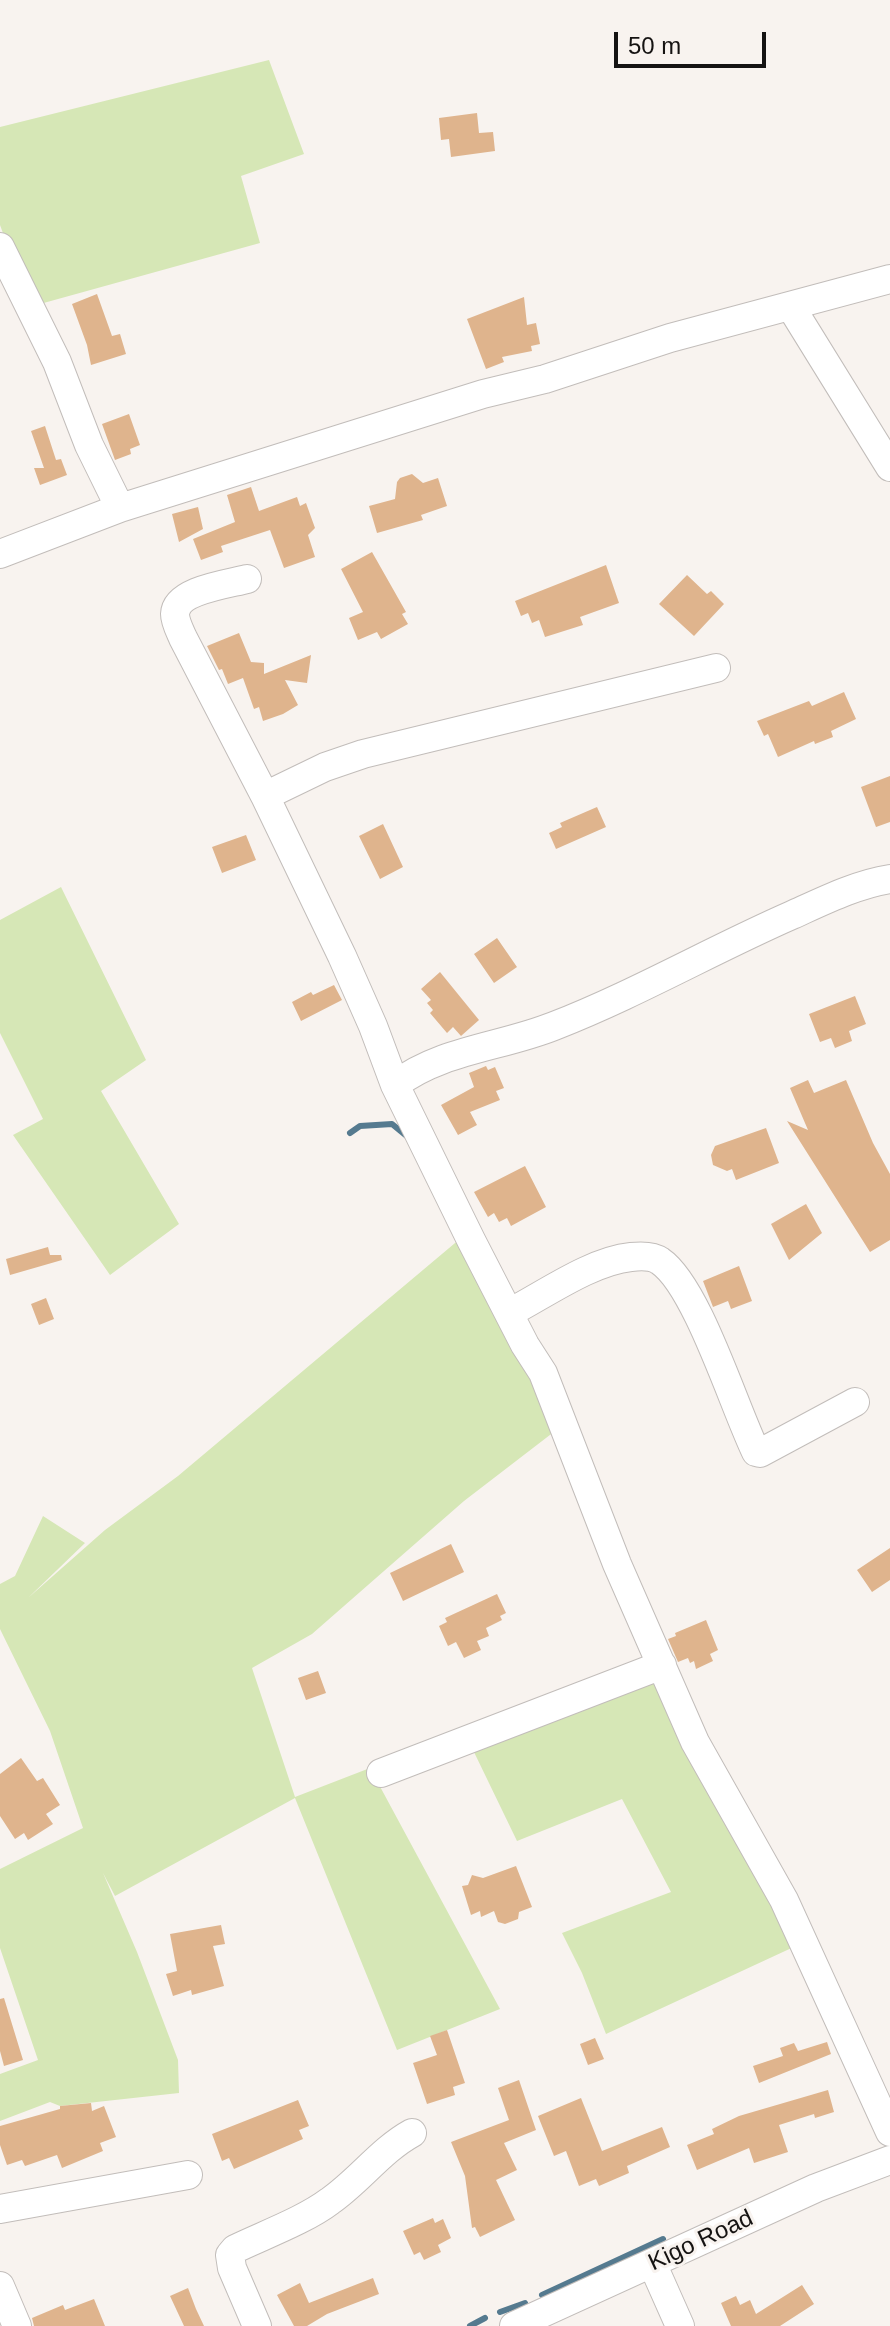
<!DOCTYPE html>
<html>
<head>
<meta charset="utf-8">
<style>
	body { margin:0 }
	#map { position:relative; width:890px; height:2326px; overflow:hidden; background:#f8f3ef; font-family:Arial,sans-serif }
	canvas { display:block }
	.scale { position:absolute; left:614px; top:32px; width:152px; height:36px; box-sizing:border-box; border:4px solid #151312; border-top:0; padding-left:10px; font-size:24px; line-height:28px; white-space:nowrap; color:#151312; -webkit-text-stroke:6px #f8f3ef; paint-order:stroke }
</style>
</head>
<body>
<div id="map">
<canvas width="890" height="2326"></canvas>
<div class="scale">50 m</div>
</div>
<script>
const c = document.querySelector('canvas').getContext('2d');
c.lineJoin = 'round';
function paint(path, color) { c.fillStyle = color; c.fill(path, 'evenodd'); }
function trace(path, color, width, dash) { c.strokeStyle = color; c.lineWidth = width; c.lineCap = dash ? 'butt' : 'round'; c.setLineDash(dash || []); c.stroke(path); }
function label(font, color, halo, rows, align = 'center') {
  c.font = font + ' Arial,sans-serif'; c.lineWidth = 6; c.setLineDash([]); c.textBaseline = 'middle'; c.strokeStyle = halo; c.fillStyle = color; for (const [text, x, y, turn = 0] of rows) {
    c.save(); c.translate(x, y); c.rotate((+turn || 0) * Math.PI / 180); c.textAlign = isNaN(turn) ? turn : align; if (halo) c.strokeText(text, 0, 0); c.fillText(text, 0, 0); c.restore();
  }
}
const green = new Path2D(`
	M269,60L304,154L241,176L260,243L40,304L11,255L0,225V127Z
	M61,887L146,1060L101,1091L179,1224L110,1275L13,1135L43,1119L0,1033V920Z
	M461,1238L559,1428L464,1501L312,1634L252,1668L295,1797L370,1768L500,2009L397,2050L295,1798L115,1896L103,1873L137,1952L178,2060L179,2093L60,2106L50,2102L0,2121V2074L38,2060L0,1948V1869L83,1828L50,1731L0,1629V1584L15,1576L43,1516L85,1543L28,1598L105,1530L178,1476Z
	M645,1681L660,1683L798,1945L606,2034L582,1973L562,1933L671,1892L622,1799L517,1841L473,1750Z`);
const stream = new Path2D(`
	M350,1133L360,1126L392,1124L409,1138
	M542,2295L663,2239
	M500,2312L525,2303
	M470,2326L485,2318`);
const building = new Path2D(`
	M477,113L479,133L493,132L495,151L451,157L449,139L441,140L439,118Z
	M97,294L112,336L120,334L126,354L91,365L87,345L72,304Z
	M524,297L527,325L536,323L540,344L531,346L532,351L502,357L504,362L486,369L467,319Z
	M129,414L140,445L130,449L131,454L115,460L102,424Z
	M45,426L56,460L61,459L67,475L40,485L34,468H44L31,431Z
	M412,474L423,483L438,478L447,506L421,515L423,520L377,533L369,506L395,499L397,482L400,478Z
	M251,487L259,511L297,497L300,506L306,503L315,528L308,535L315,557L284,568L270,530L221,546L223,552L201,560L193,539L235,522L227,495Z
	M198,507L203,529L179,542L172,514Z
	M372,552L406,612L402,614L408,624L381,639L377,632L358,640L349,618L363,612L341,569Z
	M606,565L619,603L580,617L583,625L545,637L539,620L532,623L528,613L521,616L515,601Z
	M687,575L707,594L711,591L724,604L694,636L659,604Z
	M239,633L251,662L264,663V674L311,655L307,683L285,680L298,705L283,714L263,721L259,707L254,709L243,678L228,684L222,669L219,670L207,646Z
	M844,692L856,719L831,731L833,737L815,744L814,741L778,757L768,734L764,736L757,721L809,701L812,706Z
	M890,776V822L876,827L861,787Z
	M597,807L606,827L556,849L549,833L562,827L560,823Z
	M383,824L403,867L380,879L359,836Z
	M246,835L256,860L222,873L212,847Z
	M497,938L517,967L494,983L474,954Z
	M440,972L479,1020L461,1036L453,1027L447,1033L430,1013L433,1010L427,1003L431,1000L421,989Z
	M334,985L342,1000L301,1021L292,1002L311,992L313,995Z
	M855,996L866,1024L849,1031L852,1041L835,1048L831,1038L820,1042L809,1014Z
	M486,1066L488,1070L495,1067L504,1088L496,1091L500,1100L470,1112L477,1125L458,1135L441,1105L474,1087L469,1073Z
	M808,1080L814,1093L846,1080L873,1143L890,1174V1240L870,1252L787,1121L808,1130L790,1088Z
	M766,1128L779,1163L736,1180L732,1169L727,1171L713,1165L711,1155L715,1146Z
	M525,1166L546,1207L511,1226L507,1218L499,1222L494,1213L488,1217L474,1192Z
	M806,1204L822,1233L789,1260L771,1224Z
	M48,1247L50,1255H61L62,1260L10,1275L6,1259Z
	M739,1266L752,1301L731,1309L728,1301L713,1307L703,1281Z
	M46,1298L54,1319L39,1325L31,1304Z
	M451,1544L464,1572L403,1601L390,1573Z
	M890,1548V1580L872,1592L857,1570Z
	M497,1594L506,1613L500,1616L502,1620L486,1628L489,1636L477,1641L481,1650L464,1658L456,1642L448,1646L439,1626L447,1622L445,1618Z
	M706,1620L718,1650L710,1654L713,1661L696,1669L694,1661L690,1663L688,1658L678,1662L668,1639L676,1636L675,1633Z
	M318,1671L326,1693L306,1700L298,1678Z
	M21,1758L37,1781L43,1778L60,1805L46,1814L53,1824L28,1840L24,1833L15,1839L0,1816V1774Z
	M516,1866L532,1907L519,1912L518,1919L505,1924L498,1922L494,1911L481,1917L480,1911L471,1915L462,1886L468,1885L472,1875L483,1878Z
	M221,1925L225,1944L213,1946L224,1986L192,1995L191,1990L173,1996L166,1974L177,1971L170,1934Z
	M4,1998L23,2060L4,2066L0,2051V1999Z
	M447,2030L465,2083L453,2087L455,2095L427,2104L413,2063L437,2055L430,2036Z
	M595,2038L604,2059L588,2065L580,2044Z
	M827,2042L831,2054L759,2083L753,2066L783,2056L780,2048L794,2043L798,2051Z
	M519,2080L536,2130L504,2143L517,2170L496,2180L515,2220L480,2237L475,2227L472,2228L465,2176L451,2142L509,2120L498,2088Z
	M828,2090L834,2112L815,2118L814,2114L779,2125L788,2152L754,2163L749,2148L697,2170L687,2145L714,2134L712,2129L739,2116Z
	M581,2098L602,2151L662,2127L670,2147L627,2166L629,2173L599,2186L596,2179L579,2186L566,2151L554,2156L538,2116Z
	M298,2100L309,2126L299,2130L303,2139L234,2169L229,2158L222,2161L212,2134Z
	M91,2103L92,2111L104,2106L116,2137L100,2143L103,2151L62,2168L57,2155L25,2166L22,2160L7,2165L0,2145V2126L60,2109V2106Z
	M433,2218L435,2223L443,2219L451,2238L438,2245L441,2252L424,2260L420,2252L414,2255L403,2231Z
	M373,2278L379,2294L327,2314L307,2326H294L277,2295L300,2283L309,2303Z
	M802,2285L814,2304L780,2326H731L721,2303L736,2296L740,2305L750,2300L756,2314Z
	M188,2288L196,2309L204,2326H184L170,2296Z
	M94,2299L105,2326H34L32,2318L63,2305L65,2310Z`);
const minor = new Path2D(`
	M0,247L57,362L89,445L120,508
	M791,307L890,467
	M0,554L120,508L483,394L545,379L670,338L890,279
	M247,579C229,584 176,590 175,614C175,622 180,631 183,638L265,796L342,956L373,1026L395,1085L471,1240L525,1345L543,1373L617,1564L695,1742L784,1900L890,2132
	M265,796L325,767L363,754L716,668
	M395,1085C440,1050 502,1047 554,1026C636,994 712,950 792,915C823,901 857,884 890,879
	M509,1313C544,1295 591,1261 631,1257C640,1256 653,1256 660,1261C697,1286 734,1407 756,1452L760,1453L855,1402
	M381,1773L662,1665
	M0,2209L188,2175
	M652,2263L680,2326
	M0,2286L17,2326
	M257,2326L232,2268L230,2255L235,2249C264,2235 305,2220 330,2201C359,2181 381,2150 412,2133
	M514,2326L816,2188L890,2160`);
const streetNames = [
	["Kigo Road",701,2241,-25]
];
paint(green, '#d6e7b6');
trace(stream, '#557a8f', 6);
paint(building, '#dfb48d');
trace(minor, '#c2bdba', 30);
trace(minor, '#fff', 28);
label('24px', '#151312', '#f8f3ef', streetNames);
</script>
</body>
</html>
